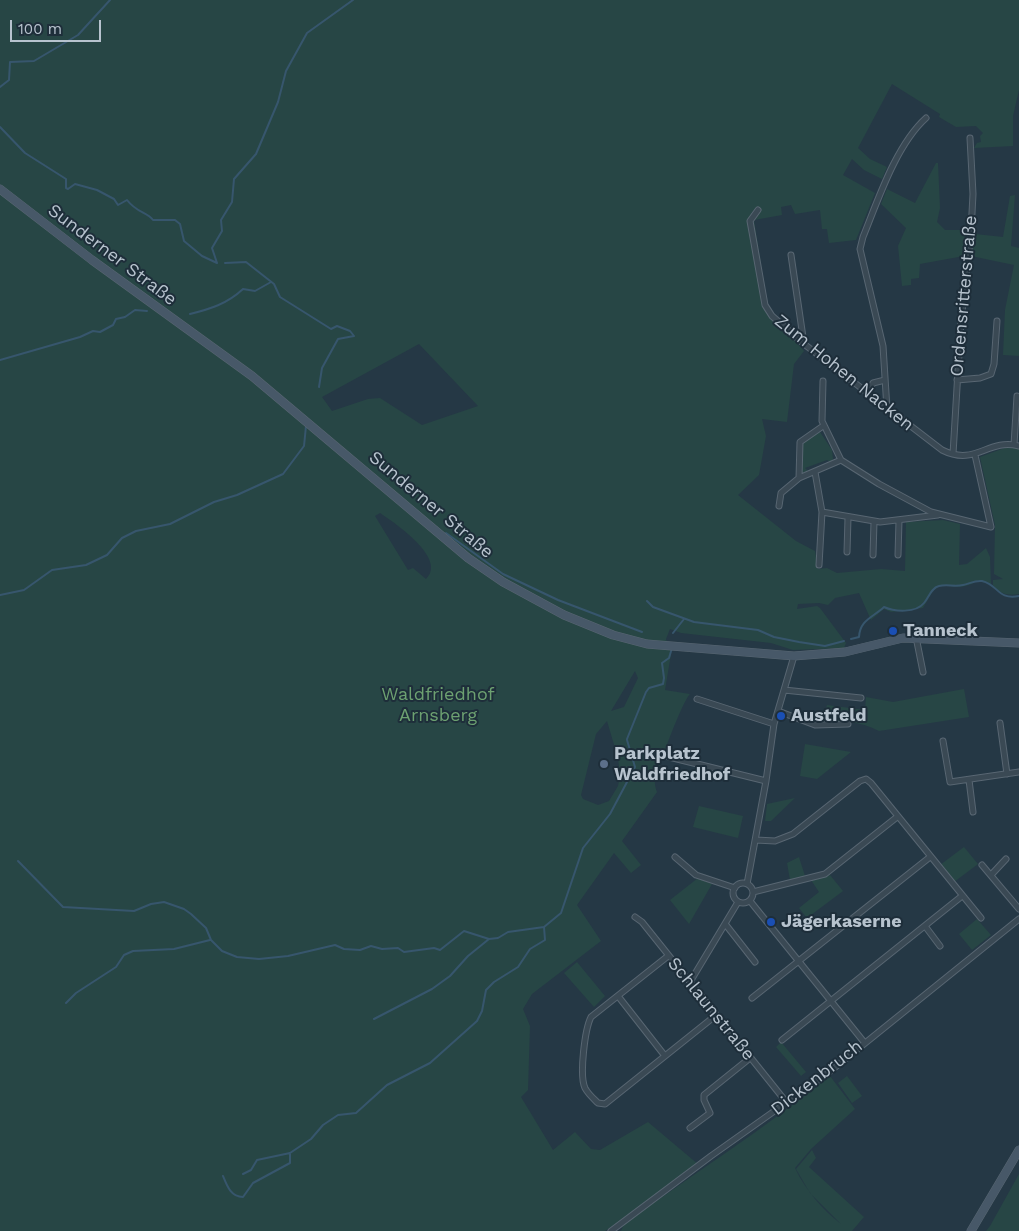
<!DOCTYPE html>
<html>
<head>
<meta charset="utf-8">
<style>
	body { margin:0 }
	#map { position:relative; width:1019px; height:1231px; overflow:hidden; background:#253845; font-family:"Work Sans",sans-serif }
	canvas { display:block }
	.scale { position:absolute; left:10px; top:20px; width:91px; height:22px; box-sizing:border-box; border:2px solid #b7c3ce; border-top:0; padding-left:6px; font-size:15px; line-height:18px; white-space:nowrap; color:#b7c3ce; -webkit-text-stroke:4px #1e2e3a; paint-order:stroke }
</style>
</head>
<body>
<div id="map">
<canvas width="1019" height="1231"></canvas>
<div class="scale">100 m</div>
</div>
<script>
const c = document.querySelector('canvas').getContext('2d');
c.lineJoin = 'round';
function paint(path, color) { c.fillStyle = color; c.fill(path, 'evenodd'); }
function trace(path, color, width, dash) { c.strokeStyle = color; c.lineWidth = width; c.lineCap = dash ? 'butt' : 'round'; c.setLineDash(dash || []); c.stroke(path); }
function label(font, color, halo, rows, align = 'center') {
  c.font = font + ' "Work Sans",sans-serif'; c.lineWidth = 4; c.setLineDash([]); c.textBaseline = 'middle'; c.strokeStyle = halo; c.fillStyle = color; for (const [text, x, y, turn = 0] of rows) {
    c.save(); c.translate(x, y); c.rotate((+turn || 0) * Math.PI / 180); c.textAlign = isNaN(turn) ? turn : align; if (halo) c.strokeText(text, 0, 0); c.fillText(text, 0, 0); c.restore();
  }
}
const green = new Path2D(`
	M0,0H1019V90L1013,116V146L974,148L977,143L981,142L980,136L983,133L976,126L956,127L939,117L940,114L892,84L858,148L870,159L887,167L882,179L864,170L852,159L843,175L875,193L856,240L829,243L827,229H822L820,210L795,214L791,205L781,207L782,215L754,220L768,309L804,351L794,364L787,422L762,419L766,436L759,475L738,495L796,541L815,551L818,569L827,568L837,573L881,569L905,571L906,522L943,520L960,524L959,565L967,564L986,548L990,557L991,584L978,580C966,589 955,587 941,585L933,591L923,608L891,612L884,609L871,620L859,593L835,598L828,605L819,603L798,604L797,609L817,606L820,608L846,643L844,648L793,650L771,643L681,633L670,629L666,639L671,654L665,690L690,694C683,700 655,773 655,784C655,787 656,789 657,792L622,841L641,865L631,873L614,853L577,905L601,941L532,994L523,1009L530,1026L528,1090L521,1097L553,1150L575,1132L591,1149L600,1150L648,1122L699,1165L605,1231H0ZM419,344L478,406L422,425L380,398L368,399L332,411L322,397ZM380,513C395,523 448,559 426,579L413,568L408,570L375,516ZM635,671L638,678L624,707L611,711ZM607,721L618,758L620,776L618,786L609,801L598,805L583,799L581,795L596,734Z
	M936,163H938L940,208L937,222L945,230H967L964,256L920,264L919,278L911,279V285L902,286L898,246L906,228L881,204L887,189L915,203Z
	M1015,195L1011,246L1019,248V356L1003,355L1005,310L1014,265L971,256L975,234L1003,237L1010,196Z
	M820,432L832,450L833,459L831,462L827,460L805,468L809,472L801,473L802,443Z
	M1010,446L1019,448V594C1008,596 1000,594 993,585V580L1003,579L994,574L995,525L980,457Z
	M964,689L969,717L879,731C860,721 843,721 823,721L827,705L865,710L866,697L893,702Z
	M805,744L851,752L817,779L800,776Z
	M795,798L771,821H765L767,804Z
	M699,806L743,816L738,838L693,827Z
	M964,847L978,864L954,882L940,865Z
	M799,857L805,876L790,880L787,863Z
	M830,875L843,891L807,918L799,908L819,892L811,880Z
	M698,878L712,884L689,924L670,900Z
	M977,919L991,935L972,950L959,934Z
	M577,962L605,996L594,1007L564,973Z
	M781,1042L806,1072L801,1076L776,1047Z
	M830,1076L855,1109L811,1149L795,1168C806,1191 822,1209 841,1224L810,1193L796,1169L812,1150L816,1158L809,1167L864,1217L852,1231H621L624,1224C692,1175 764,1129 830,1076Z
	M847,1076L862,1096L852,1103L838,1083Z
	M1019,1174V1231H986L990,1226Z`);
const stream = new Path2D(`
	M0,87L9,80L10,62L34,61L78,35L110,0
	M0,127L25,153L66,179V188L68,189L75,184L97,190L114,199L118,205L127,200C137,213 147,212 153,220H175L180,224L184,241L202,256L217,263
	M217,263L212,248L222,231L221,220L232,202L234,179L256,154L278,102L286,71L307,33L353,0
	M225,263L246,262L274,284L280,297L331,329L337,326L350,331L354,336L338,339L322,368L319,387
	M190,314C210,309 227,304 243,289L255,291L271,282
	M0,360L80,337L93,331L100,332L113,325L116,319L125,317L135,310L147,311
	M446,533L503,574L558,600L642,632
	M0,595L24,590L52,570L86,565L107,555L122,538L136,531L170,524L214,502L237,495L283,474L304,446L306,426
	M647,601L653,607L694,622L758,630L774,637L799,642L825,646L844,641
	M673,633L684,619
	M851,639L859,637C860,620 872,618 884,607C895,612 916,613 924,603C929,597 931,588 939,586C947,584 955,587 963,585C969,584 975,580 982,581C999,585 997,600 1019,596
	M627,739L646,692L649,688L663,684L664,678L662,663L669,658L672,648
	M18,861L63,907L134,911L151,904L164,902L184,909L191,914L206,928L211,940L222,951L237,957L259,959L288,956L335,945L344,949L360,950L371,946L382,949L398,948L404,952L434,948L440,950L464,931L489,939L498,938L508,932L544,927L561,913L583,848L610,814L635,767L627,740
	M66,1003L76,993L116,967L124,955L133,951L174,949L210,940
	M374,1019L432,989L450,976L468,956L489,939
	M243,1174L251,1170L257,1160L290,1153L311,1139L323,1125L338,1115L356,1113L387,1085L430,1063L477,1021L482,1011L486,990L494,982L518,967L530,949L545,940L544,927
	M223,1176C227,1186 231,1197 243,1197L253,1183L290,1163V1154`);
const minor = new Path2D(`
	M758,210L750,221L752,232L765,305L772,316L804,344L942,450C976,467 987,438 1019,446
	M791,255L804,344
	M957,380L980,378L991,374L994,364L997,321
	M823,381L822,421L841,460L879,484L931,512L991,527L975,455
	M868,393L873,383L885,380
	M887,409L883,346L860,249L863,237C878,200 896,145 926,118
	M1014,445L1017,396
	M953,454L961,321L971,232L973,194L970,138
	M815,472L822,512
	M799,478L800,442L823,426
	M779,506L781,493L799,478L841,460
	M847,552L848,518
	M873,555L874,522
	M898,555L899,521
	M819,565L822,512L880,522L938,515
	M916,637L923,672
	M784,690L861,698
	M697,699L774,724
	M778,711L815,725L848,724
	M1000,723L1007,774
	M943,741L950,782L1019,772
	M669,757L766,781
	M969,780L973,812
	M756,840L775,841L793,834L860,781L866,779L871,783L981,918
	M675,857L696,875L735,888
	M982,865L1019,909
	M991,875L1006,859
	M733 893a10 10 0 1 1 20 0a10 10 0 1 1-20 0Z
	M747,884L766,781L774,724L794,656
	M753,892L825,874L897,817
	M750,901L864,1042
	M635,917L642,922L787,1103
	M726,925L755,962
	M925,926L940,946
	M668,956L591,1017C585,1029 579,1075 585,1088C588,1094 594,1099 598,1103L605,1104L715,1016
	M690,982L738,902
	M618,996L665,1056
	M752,998L930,857
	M782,1040L962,896
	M690,1128L710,1113L704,1100V1095L750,1058
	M611,1231L711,1156L828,1073L1019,919`);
const secondary = new Path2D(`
	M0,189L92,260L252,376L468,558L503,582L564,615L613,635L647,644L794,656L845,652L903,638L1019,643
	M971,1231L1019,1150`);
const markers = [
	[893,631,5,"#1a4fb4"],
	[781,716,5,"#1a4fb4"],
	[604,764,5,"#5c6f8a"],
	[771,922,5,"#1a4fb4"]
];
const streetNames = [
	["Sunderner Straße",112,255,37],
	["Ordensritterstraße",964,296,-85],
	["Zum Hohen Nacken",844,373,39],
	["Sunderner Straße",431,505,40],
	["Schlaunstraße",711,1009,51],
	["Dickenbruch",817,1078,-38]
];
const poiNames = [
	["Tanneck",903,631],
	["Austfeld",791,716],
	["Parkplatz",614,754],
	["Waldfriedhof",614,775],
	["Jägerkaserne",781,922]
];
const parkNames = [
	["Waldfriedhof",438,695],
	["Arnsberg",438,716]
];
paint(green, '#274645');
trace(stream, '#37566d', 2);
trace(minor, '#586672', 7);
trace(secondary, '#586672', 9);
trace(minor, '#3a4954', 5);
trace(secondary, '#475868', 8);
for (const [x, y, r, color] of markers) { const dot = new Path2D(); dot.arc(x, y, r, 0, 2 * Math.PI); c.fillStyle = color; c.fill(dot); trace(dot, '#1e2e3a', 2); }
label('18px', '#b7c3ce', '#1e2e3a', streetNames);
label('bold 18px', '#b7c3ce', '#1e2e3a', poiNames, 'left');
label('18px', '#6da171', '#1e2e3a', parkNames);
</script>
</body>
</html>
